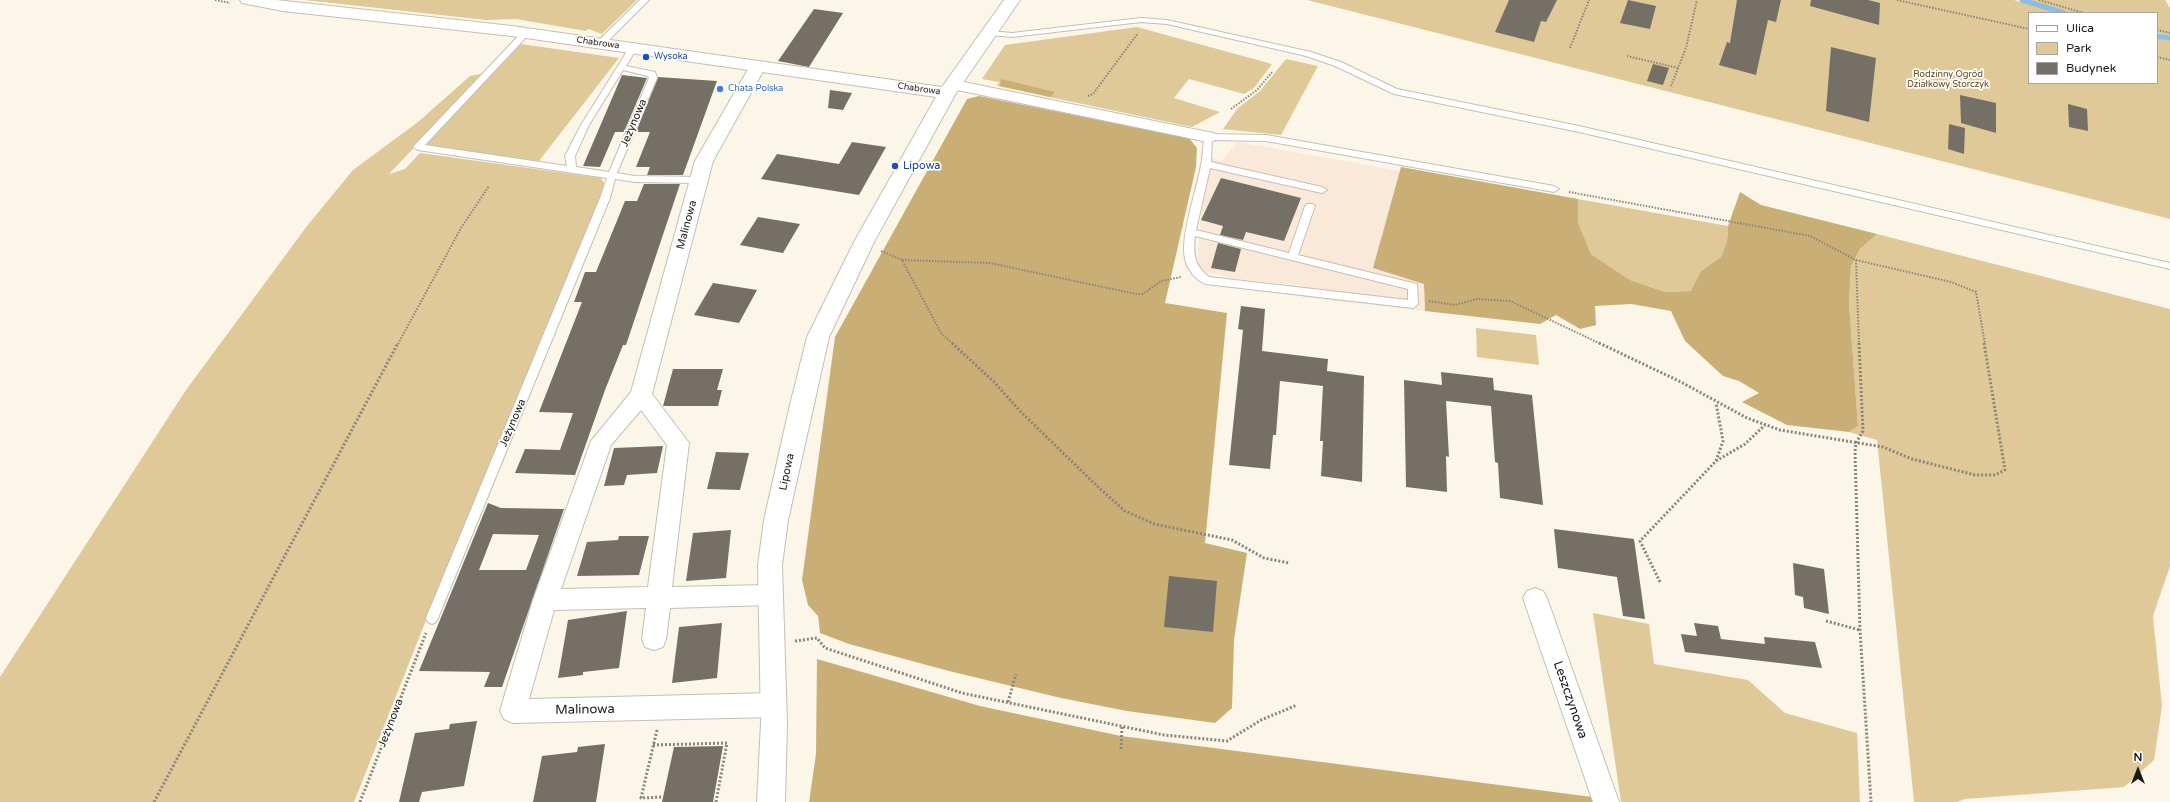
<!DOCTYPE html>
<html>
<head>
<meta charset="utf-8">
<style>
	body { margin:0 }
	#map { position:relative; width:2170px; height:802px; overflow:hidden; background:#fcf6e9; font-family:"Varela Round",sans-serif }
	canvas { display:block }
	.legend { position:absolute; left:2028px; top:12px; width:130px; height:72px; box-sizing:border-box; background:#fff; border:1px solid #a4a3a1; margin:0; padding:5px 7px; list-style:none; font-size:12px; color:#1b1914 }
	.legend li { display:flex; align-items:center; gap:8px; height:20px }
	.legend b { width:20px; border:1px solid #a4a3a1 }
	.north { position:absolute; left:2118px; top:750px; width:40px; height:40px; -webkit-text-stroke:3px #fff; paint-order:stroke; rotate:0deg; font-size:11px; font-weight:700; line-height:16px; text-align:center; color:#1b1914 }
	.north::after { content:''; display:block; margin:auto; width:14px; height:18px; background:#1b1914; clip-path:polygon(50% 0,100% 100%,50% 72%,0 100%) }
</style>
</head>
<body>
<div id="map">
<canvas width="2170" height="802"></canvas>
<ul class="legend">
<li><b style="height:5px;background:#fff"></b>Ulica</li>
<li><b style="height:11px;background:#dfc999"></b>Park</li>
<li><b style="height:11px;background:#757065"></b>Budynek</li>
</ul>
<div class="north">N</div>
</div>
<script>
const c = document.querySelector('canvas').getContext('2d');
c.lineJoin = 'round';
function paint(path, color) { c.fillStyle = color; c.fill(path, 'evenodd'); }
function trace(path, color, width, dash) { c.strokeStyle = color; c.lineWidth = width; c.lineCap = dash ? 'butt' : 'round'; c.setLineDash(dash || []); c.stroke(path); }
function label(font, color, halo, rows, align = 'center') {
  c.font = font + ' "Varela Round",sans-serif'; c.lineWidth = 3.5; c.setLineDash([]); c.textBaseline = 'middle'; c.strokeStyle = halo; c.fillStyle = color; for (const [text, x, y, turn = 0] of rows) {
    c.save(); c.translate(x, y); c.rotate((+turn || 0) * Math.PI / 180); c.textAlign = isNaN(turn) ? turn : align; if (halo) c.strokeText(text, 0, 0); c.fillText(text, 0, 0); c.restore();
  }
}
const commercial = new Path2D(`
	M1238,142L1400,171L1396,188L1424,284L1425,311L1303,297L1304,286L1232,278L1204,271L1200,268L1198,258L1200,221L1211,158L1221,161Z`);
const green = new Path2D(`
	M305,0H637L602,34L588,29L586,31L516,19L486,20Z
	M1307,0H2014L2059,13H2029V83H2157V37L2170,40V219Z
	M2024,0H2165L2170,8V36L2157,33V13H2067Z
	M1137,27L1272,64L1254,88L1244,94L1189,79L1174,98L1220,112L1192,127L997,86L999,82L982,79L1005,45Z
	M521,44L619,58L539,161L425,145Z
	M1286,59L1318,66L1281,135L1223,129L1238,108L1260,91Z
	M485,73L389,174L405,169L420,153L601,178L605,184L434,600L354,802H0V677L186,390L307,226L353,170L418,122L470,76Z
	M1578,199L1728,226L1727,242L1721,257L1701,271L1692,291L1665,292L1630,280L1591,254L1578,222Z
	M1877,234L2170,309V566L2153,616L2162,706L2154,760L2124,787L1965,799L1957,802H1914L1877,440L1849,432L1858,426L1849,303L1851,266L1860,249Z
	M1476,328L1536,335L1539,365L1477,357Z
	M1593,613L1649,624L1654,664L1748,680L1785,713L1857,733L1860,802H1621Z`);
const forest = new Path2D(`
	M1001,79L1055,92L1051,97L1000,86Z
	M979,96L1189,138L1197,148L1196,167L1165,303L1227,313L1205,543L1247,553L1234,640L1232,708L1215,723L1127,711L1061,698L949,671L849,644L820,633L818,616L808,605L802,580L835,337L967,99Z
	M1401,167L1578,199V222L1591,254L1630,280L1665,292L1691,291L1701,271L1721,257L1727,242L1728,226L1740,192L1761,205L1877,234L1860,249L1851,266L1849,303L1858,426L1849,432L1787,425L1742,402L1759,393L1739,381L1723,376L1685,341L1671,311L1631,304L1595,306L1596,325L1580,329L1556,315L1540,324L1425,311L1424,284L1373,268Z
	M817,659L980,706L1121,736L1592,797L1593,802H809L816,754Z`);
const stream = new Path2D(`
	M2022,0L2064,13
	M2157,36L2170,38`);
const building = new Path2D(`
	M1509,0H1557L1546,22L1541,21L1534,42L1495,32Z
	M1628,0L1656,6L1650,29L1620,23Z
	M1737,0H1781L1776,22L1768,20L1756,75L1719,65L1727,42L1730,43Z
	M1811,0H1868L1880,3L1879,25L1810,6Z
	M814,9L843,13L809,67L778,61Z
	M1831,47L1876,58L1869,122L1826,111Z
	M1653,64L1669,68L1663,85L1647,81Z
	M622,75L647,78L624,132H615L600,167L583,166Z
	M658,77L717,81L683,175H647L650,167H636L650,132H636Z
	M830,90L852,93L843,110L828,108Z
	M1960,95L1996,103V133L1961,123Z
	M2068,104L2087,109L2088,131L2069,127Z
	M1949,124L1965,128L1964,154L1948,149Z
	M852,142L886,147L859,195L761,179L777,154L839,164Z
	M1221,178L1301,198L1284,241L1246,232L1243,240L1220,235L1223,226L1201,220Z
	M644,184H680L626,345H623L605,390L575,475L515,473L525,449L560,450L573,413L539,412L582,302H574L585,272H596L625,201H637Z
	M758,217L800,224L783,253L740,245Z
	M1218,243L1241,249L1235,272L1211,268Z
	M713,283L757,290L739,323L694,315Z
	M1241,306L1265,309L1262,351L1328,359L1327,371L1364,376L1362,482L1321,476L1323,441H1320L1323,386L1280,381L1276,435H1273L1270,469L1229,465L1243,330L1238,329Z
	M673,369H723L717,390H722L718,406H663Z
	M1441,372L1493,378L1494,390L1532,395L1543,505L1500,498L1498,463L1495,462L1491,406L1446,401L1449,457L1446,456L1447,492L1406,487L1404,380L1442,385Z
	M663,446L657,473L627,475L624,485L604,486L614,448Z
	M716,452L749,453L740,490L707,489Z
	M488,503L501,508L564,509L502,687H484L490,672L419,671ZM493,534L539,535L526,570H479Z
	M1554,529L1634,539L1645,619L1623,616L1617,577L1558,568Z
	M731,530L726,578L686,581L693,533Z
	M619,536H649L639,575L577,576L587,542L618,540Z
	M1793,563L1824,569L1829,614L1804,608L1803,597L1795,595Z
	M1169,576L1217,581L1213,632L1164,627Z
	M627,611L619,668L583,672V675L558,678L568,620Z
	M722,623L717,678L672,683L679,627Z
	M1694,623L1718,626L1721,639L1765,644L1764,637L1815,642L1822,668L1685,652L1681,634L1697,636Z
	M477,721L464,786L422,792L419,802H399L415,733L449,729L450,724Z
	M605,744L596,802H533L542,756L577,752L578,747Z
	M723,746L713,802H662L674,747Z`);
const pathFar1 = new Path2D(`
	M215,0L230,3
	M1897,0L2029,29
	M2039,0L2084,13
	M2157,30L2170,33
	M1570,48L1589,0
	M1627,56L1678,68
	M2157,57L2170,60
	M1671,86L1686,48L1697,0
	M1088,96L1093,94L1138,33
	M1231,109L1257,90L1273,71
	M1569,192L1810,236L1856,260L1951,282L1976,292L1985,344
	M881,251L902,260L941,333L953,344
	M902,260L990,263L1136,294H1143L1161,281L1181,277
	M1856,260L1859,344
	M1429,301L1455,305L1477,299L1510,301L1601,344
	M398,344L461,228L489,186`);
const path = new Path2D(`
	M952,343L994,382L1020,411L1097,486L1125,511L1154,524L1232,540L1264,558L1289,563
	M1599,343L1681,382L1747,418L1780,430L1883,447L1912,459L1975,475H1995L2005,470L1984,343
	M1859,343L1863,431L1856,443L1855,452L1860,630L1871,802
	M1716,461L1745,444L1765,425
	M1660,582L1640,541L1716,461L1723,441L1716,403
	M1826,621L1860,630
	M795,641L817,638L825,648L962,693L1164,735L1227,741L1261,720L1297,705
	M1008,702L1016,674
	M657,730L641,798L663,797
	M653,745L727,743L716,802
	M1121,749L1122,726
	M154,802L398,343
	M360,802L426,633`);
const service = new Path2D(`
	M640,0H649L604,45H598V41Z
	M1141,18L1167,20L1311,52L1341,62L1397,89L1579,126L2170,263V269L1579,132L1394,94L1335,66L1306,56L1167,24L1141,22L1012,37L990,35L986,33L990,31L1012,33Z
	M523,31H529L530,33L425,145L567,166L565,156L581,125L629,48L633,46L637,48L626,66L655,72L657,78L617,173L635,176L699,177L704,180L699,183L635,182L615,179L610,198L438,618L436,622L432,624L428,622L426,618L600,198L607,178L418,150L413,147ZM623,70L648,76L649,78L609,172L576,167L575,156L589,125Z
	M1208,134L1266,135L1554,186L1559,189L1554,192L1266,141L1212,140L1211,162L1322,187L1327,190L1322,193L1210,168L1196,230L1289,253L1305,206L1307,204H1313L1315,206L1298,255L1417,284L1418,304L1413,308L1206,284C1196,281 1187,269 1185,259C1180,235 1197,190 1201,165C1203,156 1203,146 1204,137ZM1195,236L1408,289V300L1209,277C1194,265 1193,254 1195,236Z`);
const minor = new Path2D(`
	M758,61L764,63L766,66L713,161L652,394L689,443L672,587L770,585L778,588L782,595L778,602L770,605L670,608L666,639L663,647L654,650L645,647L642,639L646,608L554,610L529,699L773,693L782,697L786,705L782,713L773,717L513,723L504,719L500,711L533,600L591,441L631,392L695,161L750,66L752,63ZM641,410L667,445L648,587L561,589L611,445Z
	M954,80L1208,132L1214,133L1217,137L1214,141L1208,142L948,88L946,85L948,82Z
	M1535,588L1543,591L1547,598L1619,802H1593L1523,598L1527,591Z`);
const tertiary = new Path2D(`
	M240,0H276L512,26L942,87L1004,0H1020L956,93L874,242L829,337L788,520L782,565L787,723L785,802H757L761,723L758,565L764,520L789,409L807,337L854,242L936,97L512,36L283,11L242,3Z`);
const markers = [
	[646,57,4,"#1a4fb4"],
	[720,89,4,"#3f7fe0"],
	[895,166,4,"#1a4fb4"]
];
const farStreetnames = [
	["Chabrowa",598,43,8],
	["Chabrowa",919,89,8]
];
const farTransitnames = [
	["Wysoka",654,57]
];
const farParknames = [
	["Rodzinny Ogród",1948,75],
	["Działkowy Storczyk",1948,85]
];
const farShopnames = [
	["Chata Polska",728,89]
];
const streetNames = [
	["Jeżynowa",634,123,-67],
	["Malinowa",687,225,-75],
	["Jeżynowa",513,423,-67],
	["Lipowa",787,472,-78],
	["Jeżynowa",391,723,-69]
];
const transitNames = [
	["Lipowa",903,166]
];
const nearStreetnames = [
	["Leszczynowa",1570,700,71],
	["Malinowa",585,710,-1]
];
paint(commercial, '#fae9d8');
paint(green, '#dfc999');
paint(forest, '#c9af75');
trace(stream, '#89bce6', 5);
paint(building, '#757065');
trace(service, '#c5bfb3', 2);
trace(minor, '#c5bfb3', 2);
trace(tertiary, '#c5bfb3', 2);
trace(pathFar1, '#89857c', 2, [1.5, 1.5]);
trace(path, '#89857c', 3, [2, 2]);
paint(service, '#fff');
paint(minor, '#fff');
paint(tertiary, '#fff');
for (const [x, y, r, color] of markers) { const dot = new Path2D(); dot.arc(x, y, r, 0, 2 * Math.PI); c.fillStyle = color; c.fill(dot); trace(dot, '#fff', 1.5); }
label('9px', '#1b1914', '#fff', farStreetnames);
label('9px', '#164399', '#fff', farTransitnames, 'left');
label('9px', '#5c491c', '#fff', farParknames);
label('9px', '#366cbe', '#fff', farShopnames, 'left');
label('11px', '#1b1914', '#fff', streetNames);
label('11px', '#164399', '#fff', transitNames, 'left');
label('13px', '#1b1914', '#fff', nearStreetnames);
</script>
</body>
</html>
